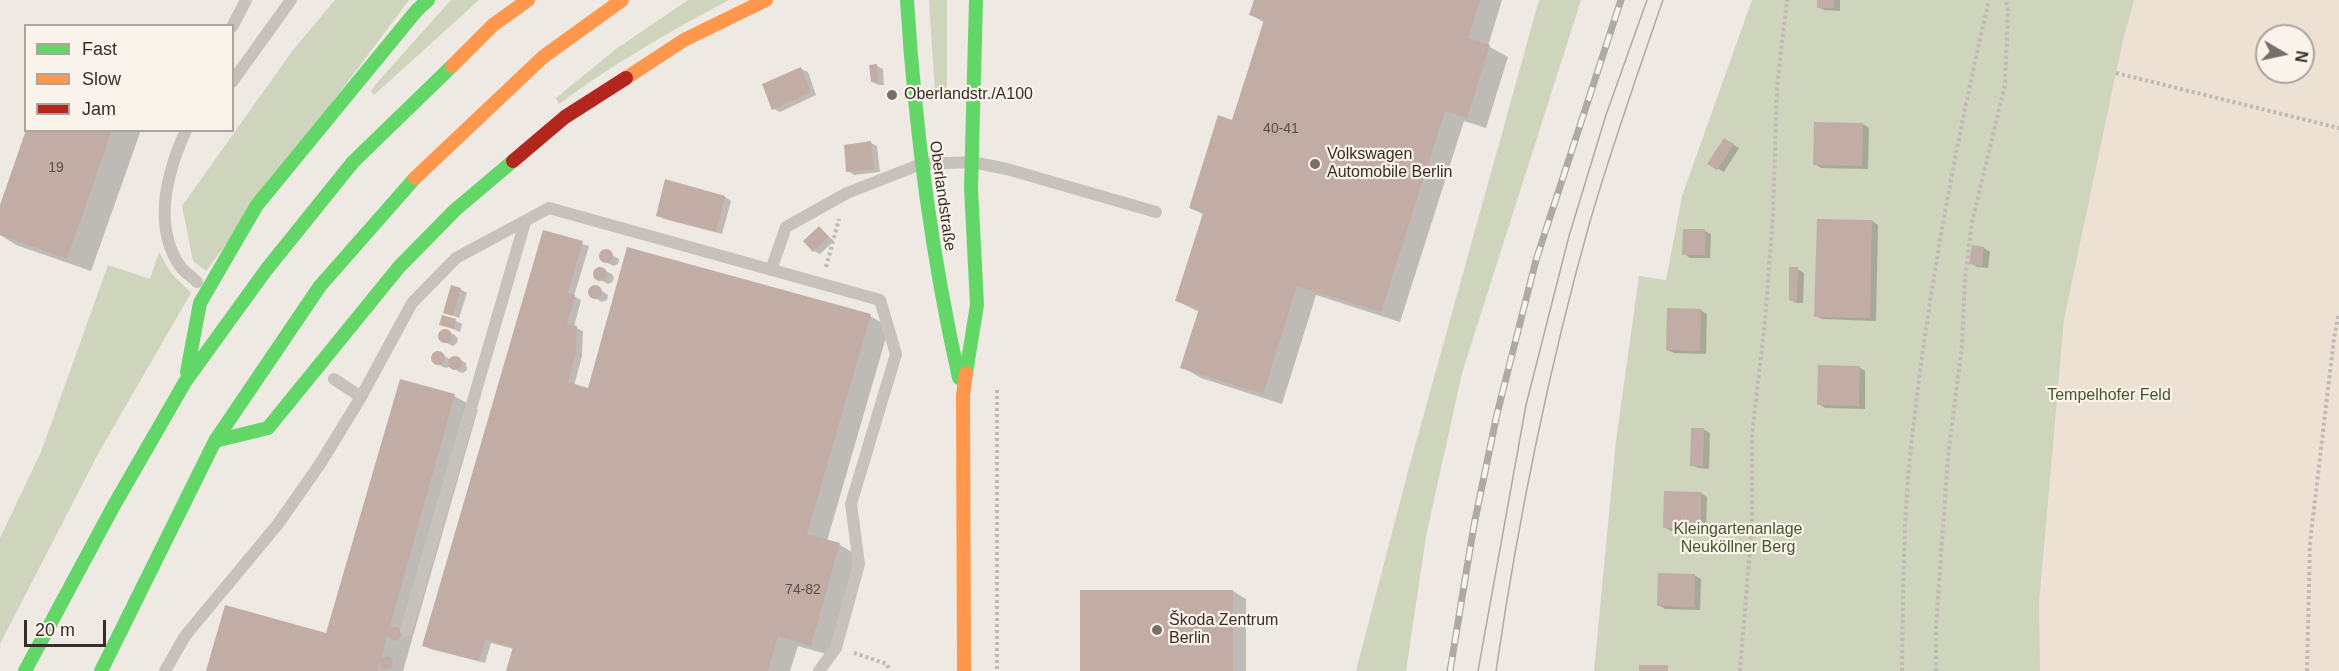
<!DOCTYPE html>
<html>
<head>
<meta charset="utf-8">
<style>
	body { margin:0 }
	#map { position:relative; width:2339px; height:671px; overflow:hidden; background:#eee9e3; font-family:Helvetica,sans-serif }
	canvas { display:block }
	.legend { position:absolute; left:24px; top:24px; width:210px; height:108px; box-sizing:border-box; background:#faf3eb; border:2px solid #aca49d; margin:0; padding:8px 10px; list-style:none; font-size:18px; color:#382e29 }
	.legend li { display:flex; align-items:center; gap:12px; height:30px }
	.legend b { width:30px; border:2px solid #aca49d }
	.north { position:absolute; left:2255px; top:24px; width:60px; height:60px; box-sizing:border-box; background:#faf3eb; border:2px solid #aca49d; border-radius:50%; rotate:99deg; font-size:16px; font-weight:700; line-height:24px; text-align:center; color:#382e29 }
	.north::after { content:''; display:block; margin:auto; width:21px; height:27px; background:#786f6a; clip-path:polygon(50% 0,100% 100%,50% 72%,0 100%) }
	.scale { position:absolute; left:24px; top:620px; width:82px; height:27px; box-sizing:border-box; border:3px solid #382e29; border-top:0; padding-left:8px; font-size:18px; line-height:21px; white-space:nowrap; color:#382e29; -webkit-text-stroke:4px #faf3eb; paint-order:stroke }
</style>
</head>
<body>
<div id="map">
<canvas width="2339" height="671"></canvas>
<ul class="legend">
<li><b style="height:8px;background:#63d668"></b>Fast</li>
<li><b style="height:8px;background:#ff974d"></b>Slow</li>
<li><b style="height:8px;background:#b3261e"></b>Jam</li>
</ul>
<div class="north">N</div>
<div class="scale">20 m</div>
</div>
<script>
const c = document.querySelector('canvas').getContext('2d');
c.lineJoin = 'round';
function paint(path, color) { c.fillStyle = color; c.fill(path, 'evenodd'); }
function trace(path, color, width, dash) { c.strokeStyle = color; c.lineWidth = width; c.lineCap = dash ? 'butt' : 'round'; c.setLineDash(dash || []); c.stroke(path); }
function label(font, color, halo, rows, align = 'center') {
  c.font = font + ' Helvetica,sans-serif'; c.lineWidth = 4.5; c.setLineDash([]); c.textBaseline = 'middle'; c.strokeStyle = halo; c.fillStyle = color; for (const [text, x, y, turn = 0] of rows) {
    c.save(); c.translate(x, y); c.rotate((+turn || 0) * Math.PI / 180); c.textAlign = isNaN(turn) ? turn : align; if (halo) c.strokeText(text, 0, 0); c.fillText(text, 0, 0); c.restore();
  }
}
const green = new Path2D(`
	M335,0H409L206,271L193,261L182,206L293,50Z
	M451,0H479L374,95L371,91L375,85Z
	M688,0H729C670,31 613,64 559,104L556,98L616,49Z
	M929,0H947V94L935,95Z
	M1539,0H1581L1462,373L1426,536L1406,671H1356L1407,475Z
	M1752,0H2339V671H1594L1616,441L1639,276L1666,280L1682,196ZM2267,36H2303V72H2267Z
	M159,252L171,273L191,293L99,452L0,644V538L41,452L108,265L150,279Z`);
const plaza = new Path2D(`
	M2134,0H2339V671H2040L2039,603L2064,319L2122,44ZM2267,36H2303V72H2267Z`);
const shadow = new Path2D(`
	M1256,0H1502L1488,46L1508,57L1486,128L1464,121L1400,322L1316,295L1282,404L1201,378L1182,367L1199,312L1177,301L1204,215L1190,207L1233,122L1265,23L1251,15Z
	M1818,0H1840V11L1824,10L1818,7Z
	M877,66L883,69L884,85H879L872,82Z
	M801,69L808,72L816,95L780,112L774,109Z
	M1863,124L1869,128L1868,169L1821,168L1815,164Z
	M28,130H141L91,271L16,245L0,235V210Z
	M1725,140L1739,148L1724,172L1709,164Z
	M871,143L877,146L880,172L854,175L848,171Z
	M725,197L731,201L722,234L664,219L658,215Z
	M1872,221L1878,225L1876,321L1822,319L1816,316Z
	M819,228L834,241L820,254L814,251Z
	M1705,231L1711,234L1710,258H1690L1684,254Z
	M544,232L589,246L574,296L581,300L574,327L583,331L582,356L574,386L589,390L870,316L889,327L827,541L840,545L859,556L830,655L798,646L790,671H508L514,649L491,643L485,663L430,649L424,645Z
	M1984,248L1990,252L1988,268L1977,267L1971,263Z
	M605,251L619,259L618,264L614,266L603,261L600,255Z
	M600,268L612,274L614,278L612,282L608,284L597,278L595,273Z
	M1797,269L1804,273L1803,303H1797L1790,300Z
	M595,286L608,295L607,300L602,302L591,296L590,291Z
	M460,289L467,293L459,318L444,312Z
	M1700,310L1707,314L1706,354L1674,353L1667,350Z
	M456,321L462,324L460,332L441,324Z
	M442,331L455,335L458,339L457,343L453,346L442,341L439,338Z
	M438,353L450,359H459L466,363L467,370L463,373L459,372L451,366L446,368L434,363L433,360L434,354Z
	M1859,367L1865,371V409L1825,408L1819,404Z
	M454,396L478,409L403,671H207L328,635Z
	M1703,429L1710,433L1709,469L1698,468L1691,465Z
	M1701,493L1707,497L1706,531H1671L1664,527Z
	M1694,575L1701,579L1700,610L1665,609L1659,605Z
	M1082,591H1233L1246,599V671H1081Z`);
const building = new Path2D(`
	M1254,0H1480L1468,38L1490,45L1467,118L1445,111L1381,312L1297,286L1263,394L1180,368L1199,309L1175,301L1203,213L1189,208L1218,115L1232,120L1264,20L1249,15Z
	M1817,0H1834V8H1817Z
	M877,64L878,82H871L869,65Z
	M801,67L811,92L772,110L762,84Z
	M1814,122L1863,123L1862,166L1813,165Z
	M26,130H112L67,259L0,235V205Z
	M1724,138L1734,144L1717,170L1707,164Z
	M871,141L874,169L846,172L844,145Z
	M665,179L725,196L716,232L656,216Z
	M1817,219L1872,220L1870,318L1814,317Z
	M819,226L829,237L813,252L803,241Z
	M1683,229H1705V255H1682Z
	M543,230L583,241L568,293L575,295L567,324L577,326L576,352L568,382L588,388L627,247L871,314L807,534L840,543L811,646L778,636L768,671H506L513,647L485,640L479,661L422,646Z
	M1972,245L1984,247L1982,266L1969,264Z
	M599 256a7 7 0 1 1 14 0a7 7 0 1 1-14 0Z
	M593 274a7 7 0 1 1 14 0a7 7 0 1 1-14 0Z
	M1789,267H1798L1797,301L1789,300Z
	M588 292a7 7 0 1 1 14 0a7 7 0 1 1-14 0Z
	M451,285L461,288L453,316L443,313Z
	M1667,308L1701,309L1700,351L1666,350Z
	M442,315L456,319L454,329L439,325Z
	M438 336a7 7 0 1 1 14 0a7 7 0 1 1-14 0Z
	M431 358a7 7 0 1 1 14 0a7 7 0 1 1-14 0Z
	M448 363a7 7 0 1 1 14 0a7 7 0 1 1-14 0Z
	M1818,365L1860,366L1859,406L1817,405Z
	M400,379L455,394L389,630L392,627H398L402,635L398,640L394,641L387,635L381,659L386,656L391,657L393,660L392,668L384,670L379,664L377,671H206L225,605L326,633Z
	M1691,428H1704L1703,466H1690Z
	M1664,491L1701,492V529L1663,528Z
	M1658,573L1695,574L1694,607L1657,606Z
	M1080,590H1233V671H1080Z
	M1639,665H1668V671H1639Z`);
const path = new Path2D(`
	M2116,73L2339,128
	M826,267L839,219
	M997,390V671
	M854,653L887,664L889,671
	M1740,671L1752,524V435L1765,321L1773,214L1777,87L1787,0
	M1902,671C1903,603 1903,534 1909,466C1925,309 1953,154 1989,0
	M1936,671V626L1948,457L1962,345L1965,279L1972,222L2005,85L2008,11L2006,0
	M2307,671L2310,543L2334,338L2339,313`);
const lane = new Path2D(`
	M232,27L246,0
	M232,82L291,0
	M186,130C167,172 152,225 180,266C184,272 192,277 197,282
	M771,270L786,227L847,193L921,164L972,162L1007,169L1156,212
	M334,379L361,397
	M406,631L525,222
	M165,671L185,636L278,524L320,464L361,397L412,303L456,258L549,208L880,300L896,354L851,504L859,564L836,648L819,671`);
const fast = new Path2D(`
	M907,0C915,128 931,253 959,378
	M187,372L200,303L257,205L417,10L428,0
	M966,373L977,305L971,188L976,0
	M215,441L268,428L399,267L455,210L513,161
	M25,671L113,507L185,382L266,270L353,162L452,66
	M101,671L215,441L320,286L415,178`);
const slow = new Path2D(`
	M452,66L493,25L528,0
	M626,78L684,40L766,0
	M415,178L543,57L622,0
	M964,671L963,395L966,373`);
const jam = new Path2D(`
	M513,161L565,117L626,78`);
const tram = new Path2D(`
	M1478,671L1526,405L1569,236L1606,115L1647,0
	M1496,671C1518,521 1548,371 1589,225C1611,149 1637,75 1663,0`);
const rail = new Path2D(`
	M1450,671L1474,525L1497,414L1536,260L1621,0`);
const markers = [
	[892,95,6,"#786f6a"],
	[1315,164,6,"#786f6a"],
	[1157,630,6,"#786f6a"]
];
const numberNames = [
	["40-41",1281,129],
	["19",56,168],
	["74-82",803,590]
];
const poiNames = [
	["Oberlandstr./A100",904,95],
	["Volkswagen",1327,155],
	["Automobile Berlin",1327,173],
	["Škoda Zentrum",1169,621],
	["Berlin",1169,639]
];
const streetNames = [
	["Oberlandstraße",942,196,82]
];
const parkNames = [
	["Tempelhofer Feld",2109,396],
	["Kleingartenanlage",1738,530],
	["Neuköllner Berg",1738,548]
];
paint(green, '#cfd4bd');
paint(plaza, '#ece1d2');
paint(shadow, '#0003');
paint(building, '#c1ada5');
trace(path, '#c0b9b4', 4, [3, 3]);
trace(lane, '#c7c1bc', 12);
trace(fast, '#63d668', 14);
trace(slow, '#ff974d', 14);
trace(jam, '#b3261e', 14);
trace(tram, '#afa9a5', 1.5);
trace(rail, '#afa9a5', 7);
trace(rail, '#faf3eb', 4.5, [14]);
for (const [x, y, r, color] of markers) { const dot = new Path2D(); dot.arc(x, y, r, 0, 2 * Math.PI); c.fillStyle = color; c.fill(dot); trace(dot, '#faf3eb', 2); }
label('14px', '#5a4e48', null, numberNames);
label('16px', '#382e29', '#faf3eb', poiNames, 'left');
label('16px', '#382e29', '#faf3eb', streetNames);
label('16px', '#47572d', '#faf3eb', parkNames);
</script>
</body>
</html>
